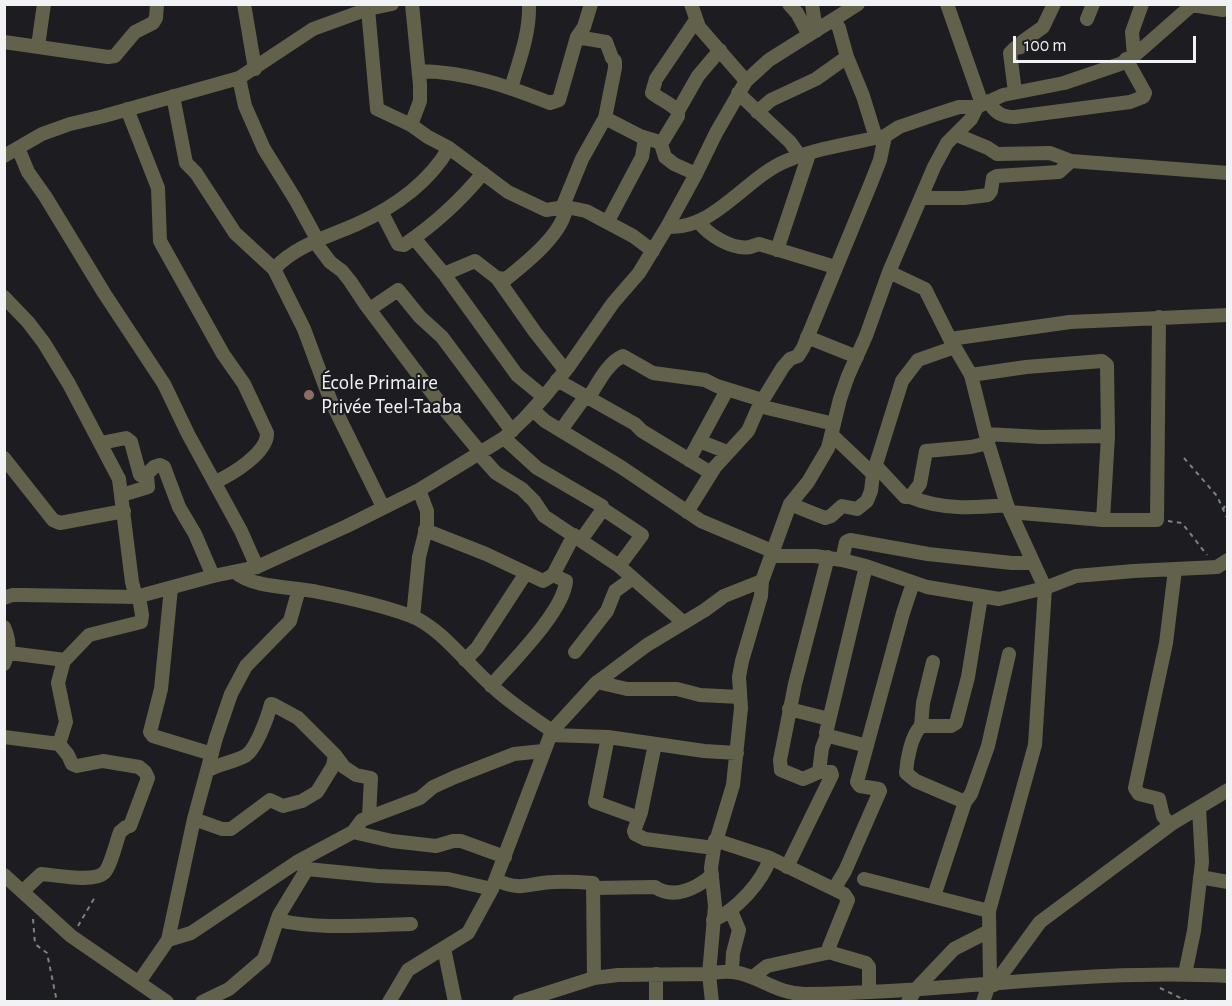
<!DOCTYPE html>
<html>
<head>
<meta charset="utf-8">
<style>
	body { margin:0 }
	#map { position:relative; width:1232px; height:1006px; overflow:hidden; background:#1d1d21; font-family:"Alegreya Sans",sans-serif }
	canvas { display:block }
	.frame { position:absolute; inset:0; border:6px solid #f1f2f4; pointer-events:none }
	.scale { position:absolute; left:1013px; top:36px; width:183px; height:27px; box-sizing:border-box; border:3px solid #f1f2f4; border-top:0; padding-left:8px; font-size:18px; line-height:21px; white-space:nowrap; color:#f1f2f4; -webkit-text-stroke:4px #1d1d21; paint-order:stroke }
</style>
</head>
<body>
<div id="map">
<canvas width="1232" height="1006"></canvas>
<div class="frame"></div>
<div class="scale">100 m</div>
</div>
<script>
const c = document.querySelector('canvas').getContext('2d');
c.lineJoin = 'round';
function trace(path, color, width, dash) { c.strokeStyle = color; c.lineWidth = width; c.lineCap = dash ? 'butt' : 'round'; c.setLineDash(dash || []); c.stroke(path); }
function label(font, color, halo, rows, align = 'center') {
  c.font = font + ' "Alegreya Sans",sans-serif'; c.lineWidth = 4.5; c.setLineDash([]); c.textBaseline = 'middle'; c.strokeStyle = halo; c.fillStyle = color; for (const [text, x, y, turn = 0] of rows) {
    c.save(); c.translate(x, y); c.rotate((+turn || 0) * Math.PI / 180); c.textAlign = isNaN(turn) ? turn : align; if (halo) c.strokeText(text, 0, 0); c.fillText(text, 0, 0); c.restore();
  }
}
const path = new Path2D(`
	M1228,373V384
	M1184,458L1217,496L1228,520
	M1223,510L1228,499
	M1168,521L1182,523L1207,555
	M33,919L35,944L47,953L57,1002
	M78,926L95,897
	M1160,988L1189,1002`);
const minor = new Path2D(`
	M244,4L255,69
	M691,4L699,27L746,81
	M789,4L797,13L809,35
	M812,4L816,31
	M947,4L982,104
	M368,9L377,109L411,125L428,137L449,148L508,192L546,210L566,207L586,211L633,236L653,251
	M1087,19L1093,4
	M834,20L839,28L847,57
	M4,42L108,57L115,56L119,51L135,32L153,23L156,18L157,4
	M38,46L44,4
	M1134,56L1132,32L1142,4
	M420,71C467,72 507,86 550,103L559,100L577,37L584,27L591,4
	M239,78L245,106L264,149L295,199L318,241
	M511,88C519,61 530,34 529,4
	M1015,92L1010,53L1015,48L1021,47L1022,42L1043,27L1054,4
	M738,93L790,142L800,156
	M173,96L186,163L196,173L235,233L274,269
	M989,101C994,113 1003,117 1015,117L1130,102L1143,97L1145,93L1126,59
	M127,109L158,188L160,241L223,354L244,384L267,433C268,453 231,475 215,482
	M678,111L698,76L720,50
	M757,112L771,100L816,79L847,57L863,96L876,138
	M605,118L640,136L656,141L661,144L665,157L674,164L696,174
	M411,125L420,101V85L412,4
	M957,135L988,148L997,154L1050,153L1071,161L1228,173
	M661,144L678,116V111C670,103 661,100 652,93L656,79L696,20
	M18,148L28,172L45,196L104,293L164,384L188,434L241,531L257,567
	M4,156L42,134L70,124L104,116L239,78L313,29L368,9L392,4
	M922,198H964L988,195L991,191L993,178L997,176L1059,172L1071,161
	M562,208L582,159L605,118L615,68V61L612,58L606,42L577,37
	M382,213L398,244L404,245C432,226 461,200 483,173
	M608,221L642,157L645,138
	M698,221C708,235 732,250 750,247C753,246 756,245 759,244L835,267
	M667,227C715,230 745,178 786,161C817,148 853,143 885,136L899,127L934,115L959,107H977L1003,95L1064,83L1120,64L1134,56L1192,5L1223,10
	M414,238L444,274L517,375L544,397
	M315,242L330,262L342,271L350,281L366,305L445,410L480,452
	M777,250L809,154
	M889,272L925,289L950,339L971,375L988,443L1007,505L1045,588L1035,745L989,911L990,981L983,1002
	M444,274L475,261L497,278L506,279C526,263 564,233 566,207
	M497,278L535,332L565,370
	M4,297L28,322L44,343L69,384L119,479L132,582L136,597
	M370,309L398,290L420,317L442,337L512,431
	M807,337L857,357
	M950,339L1070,322L1228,315
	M971,375L1026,367L1102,361L1107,365L1108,436L1103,520
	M557,380L635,424L642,431L711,473
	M588,399C597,385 607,363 623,356L653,373L705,380L717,386L762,400
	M759,406L834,424
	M533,410L545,421L621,467L701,521L772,551
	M561,430L585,397
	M986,434L1041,437L1108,436
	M832,435L873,474
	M504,438L537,468L602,506L603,509L581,540
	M699,441L727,452
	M101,443L126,438L131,442L140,475L144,477L154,467L160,465L164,467L179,507L195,534L213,576
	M478,453L496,473L522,489L534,501L544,516L619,566L684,623
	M4,458L53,520L60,523L124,511
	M689,460L727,390
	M876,466L905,497H910L920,484L926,451L971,447L988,443
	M122,495L148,487L147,476
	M910,497C942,510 973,508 1007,505
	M790,504L825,518L831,516L842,506L857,509L867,501L871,491L873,474L902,381L918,360L955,347
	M383,507L330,399L304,329L274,269C295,246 327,237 355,225C393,208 428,184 449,148
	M603,509L642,535L619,566
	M687,512L715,467L748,431L759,406L783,367L790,359L798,356L803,348L871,183L880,160L885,136
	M1010,512L1103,520H1157L1159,317
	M425,530L486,554L543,581L553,575L574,535
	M771,556H815L842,560L866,566L927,587L999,599L1045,588L1076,576L1134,571L1217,567L1228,560
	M842,560L846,542L850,540L928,554L1012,563H1033
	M866,566L826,733L829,736L867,746
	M235,572C252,588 295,587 318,592C349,598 381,605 411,616C440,627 467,664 490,684C508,702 531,716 552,731
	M171,588L161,689L150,732L153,736L212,754
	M4,598L12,595H23L136,597L213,576L257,567L347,526L419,490L504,438L525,418L544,397L569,366L613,303L639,273L667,227L696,174L716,133L746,81L769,60L858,4
	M413,617L419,557L427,525V511L419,490
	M4,627C10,641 10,649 4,664
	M575,652L607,611L615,591L633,578
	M9,653L65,660L89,635L141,622L142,615L139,597
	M465,660L477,648L526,573
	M933,662L923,703L921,726C911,736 907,759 906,773L916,781L965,802
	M597,682L627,689H677L700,695L740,697
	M491,686C511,663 564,611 566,581L553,575
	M789,709L829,719
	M921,726H951L956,723L968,677L981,597
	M551,735L608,737L704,751L737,753
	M4,737L59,744L68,755L72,764L77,766L103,761L139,767L145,772L148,778L130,826L126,827L120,832C116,842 111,866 104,873C93,883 56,875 41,874L23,891
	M608,737L595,802L639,818
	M59,744L66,722L58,683L64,660
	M655,744L641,812L634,831L635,834L645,839L714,848
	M208,770C220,764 233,762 245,756C256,750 268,716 271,704L274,705L298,718L335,755L344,767L356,775L371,778L369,817
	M819,772L822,748L827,735
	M194,819L222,829H231L270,800L283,806L302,801L317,792L333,766L335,755
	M1170,825L1163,816L1159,799L1139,794L1135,788L1166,643L1175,570
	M353,832L392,841L436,846L453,841H461L505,857
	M715,840L770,858L844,894L848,900L829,947L831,952L835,954L866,963L869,967V990
	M297,862L307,869L378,876L448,879L492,889
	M787,867L832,775L831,772H819L803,779L781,770L780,760L795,684L828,557
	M4,875L71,936L167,1002
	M1200,877L1228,882
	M864,879L989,911
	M496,880C522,892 528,883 553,882C566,881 580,882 593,883L594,978
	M594,888L655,887C674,900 697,888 712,875
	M834,889L845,871L880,791L879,789L860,786L857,782L903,613L913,583
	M934,896L965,802L971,794L988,746L1009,654
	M731,911L739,930L733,953L732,970
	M277,920C321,930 367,925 411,924
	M713,920C736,911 763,881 770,858
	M168,940L194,819L216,738L231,694L246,666L290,621L299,589
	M444,948L455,1002
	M656,974V1002
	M1185,974L1194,931L1202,862L1199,808
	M753,977L767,966L831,952
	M139,982L168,940L191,933L297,862L353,832L362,820L420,798L433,787L455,777L514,754L543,751
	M994,985L1040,922L1173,823L1228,790
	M202,1002L229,989L264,959L279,915L307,869
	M389,1002L408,970L468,933L492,889L552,731L596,683L647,645L705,610L724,596L762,581
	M519,1002L594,978L618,975L709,974C750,963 768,994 805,994C946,993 1086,968 1228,976
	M712,1002L709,974L715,906L711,868L714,848L733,785L741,708L739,677L742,661L761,596L762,581L790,504L808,482L828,448L840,399L848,376L866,336L889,272L934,167L947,143L971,119L977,107
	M908,1002L916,989L954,949L989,931`);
const markers = [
	[309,395,6,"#8d6e63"]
];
const poiNames = [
	["École Primaire",321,383],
	["Privée Teel-Taaba",321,407]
];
trace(path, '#7f8083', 2, [4.5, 4.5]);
trace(minor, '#62624c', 14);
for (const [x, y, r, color] of markers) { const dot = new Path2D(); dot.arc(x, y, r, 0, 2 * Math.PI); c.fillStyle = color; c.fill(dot); trace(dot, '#1d1d21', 2); }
label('21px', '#f1f2f4', '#1d1d21', poiNames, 'left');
</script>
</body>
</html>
